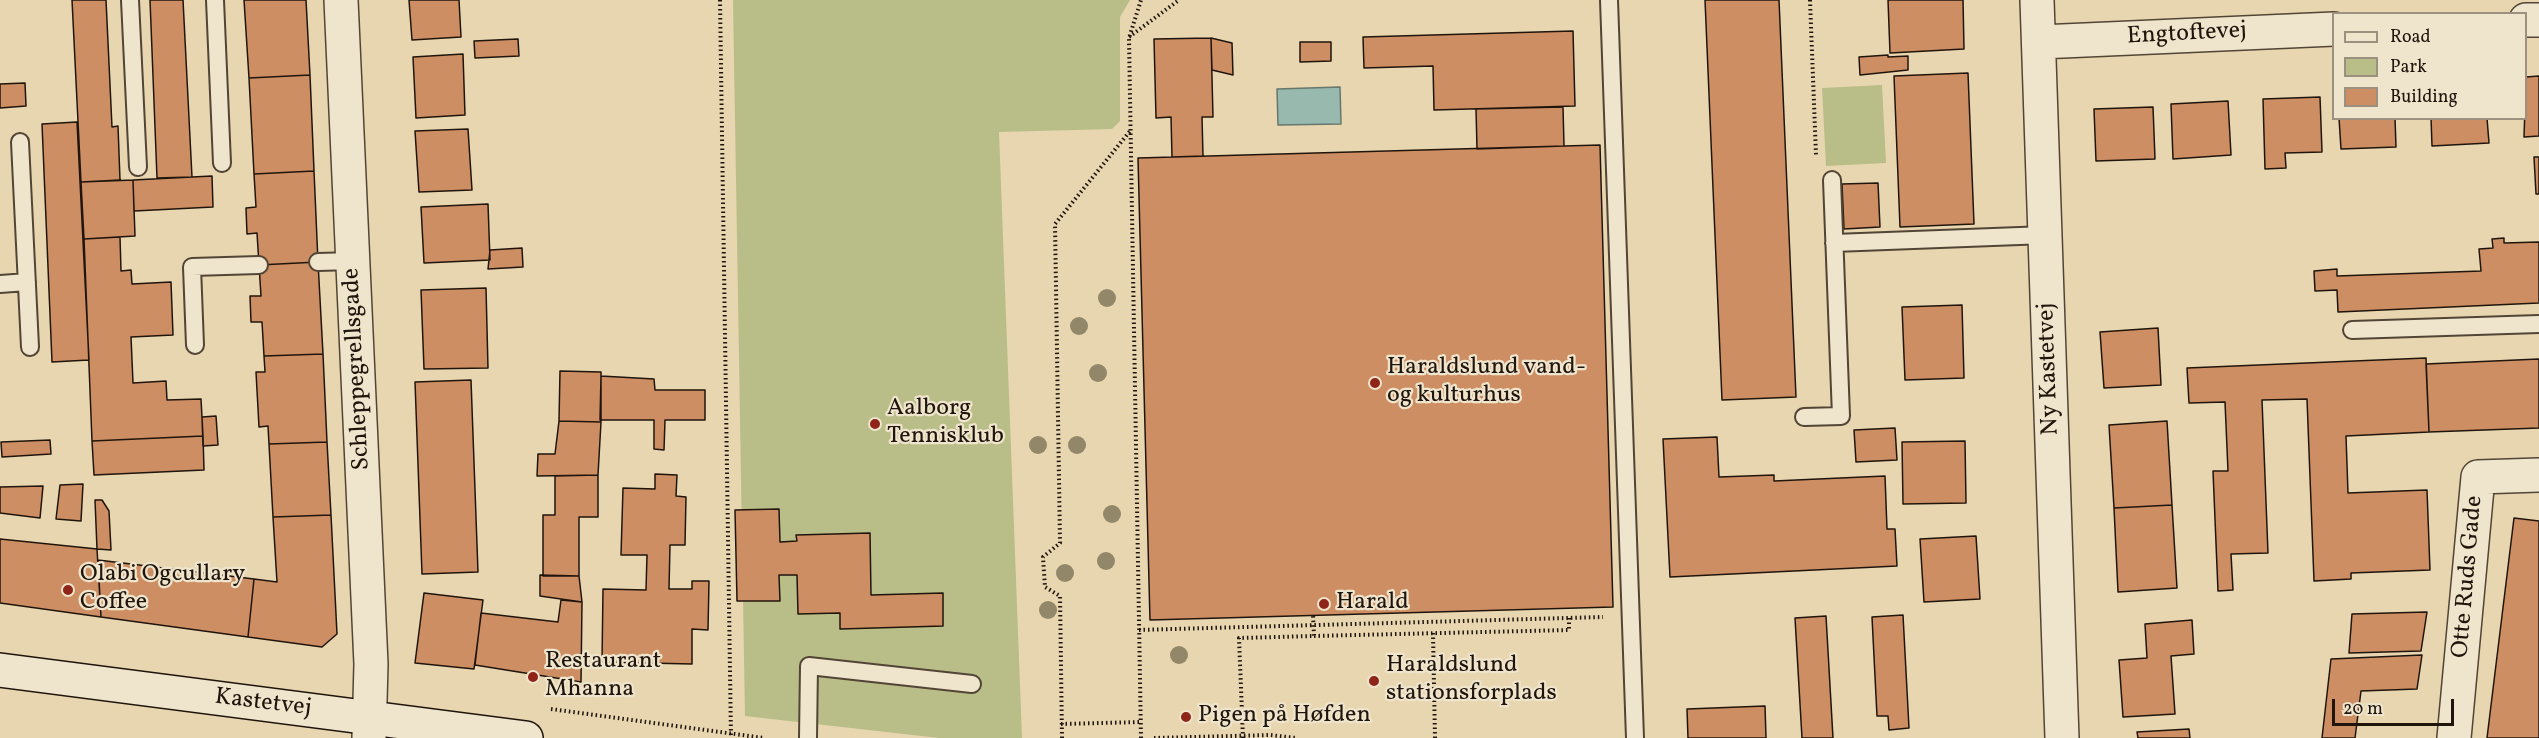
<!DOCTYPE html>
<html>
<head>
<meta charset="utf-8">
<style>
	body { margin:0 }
	#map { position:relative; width:2539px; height:738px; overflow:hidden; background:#e7d6b0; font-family:Vollkorn,serif }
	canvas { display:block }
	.legend { position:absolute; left:2332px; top:12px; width:195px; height:108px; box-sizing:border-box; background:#efe4cc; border:2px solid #9c917f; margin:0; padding:8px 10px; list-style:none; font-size:18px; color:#20150c }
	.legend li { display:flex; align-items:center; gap:12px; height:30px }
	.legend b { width:30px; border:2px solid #9c917f }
	.scale { position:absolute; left:2332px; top:699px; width:122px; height:27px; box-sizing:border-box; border:3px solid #20150c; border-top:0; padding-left:8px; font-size:18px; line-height:21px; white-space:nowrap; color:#20150c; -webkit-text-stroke:4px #efe4cc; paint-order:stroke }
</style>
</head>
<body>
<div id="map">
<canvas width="2539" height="738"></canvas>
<ul class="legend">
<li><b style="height:8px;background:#efe4cc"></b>Road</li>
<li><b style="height:16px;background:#b9bd88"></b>Park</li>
<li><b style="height:16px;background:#cd8e64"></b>Building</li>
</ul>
<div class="scale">20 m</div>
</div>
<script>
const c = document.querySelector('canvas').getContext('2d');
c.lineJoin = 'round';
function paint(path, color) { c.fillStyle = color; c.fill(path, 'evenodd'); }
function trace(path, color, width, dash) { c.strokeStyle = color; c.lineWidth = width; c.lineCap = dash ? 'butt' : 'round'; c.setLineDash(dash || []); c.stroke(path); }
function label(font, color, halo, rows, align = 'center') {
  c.font = font + ' Vollkorn,serif'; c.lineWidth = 4.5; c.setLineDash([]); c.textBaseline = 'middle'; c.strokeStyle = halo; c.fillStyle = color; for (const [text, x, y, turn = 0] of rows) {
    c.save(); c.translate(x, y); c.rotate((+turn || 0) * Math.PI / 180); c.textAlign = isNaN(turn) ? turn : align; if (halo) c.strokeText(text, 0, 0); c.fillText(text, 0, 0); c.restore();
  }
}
const green = new Path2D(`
	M733,0H1130L1120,17V121L1112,129L999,132L1022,738H939L745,716Z
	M1882,85L1886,163L1826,166L1822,88Z`);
const water = new Path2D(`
	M1340,87L1341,124L1278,125L1277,89Z`);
const building = new Path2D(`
	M72,0H106L112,127L118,126L120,180L81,182Z
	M150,0H183L192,177L157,178Z
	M244,0H306L310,75L249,78Z
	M409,0H459L461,37L412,40Z
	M1705,0H1779L1796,397L1722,400Z
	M1888,0H1963L1964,49L1890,53Z
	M1573,31L1575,106L1434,110L1433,66L1364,68L1363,37Z
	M1211,38L1213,117H1202L1203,156L1172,157L1171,117L1156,118L1154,39Z
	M1211,38L1232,43L1233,75L1212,70Z
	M518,39L519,56L475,58L474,41Z
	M1300,42H1331V61L1300,62Z
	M463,54L465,115L416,118L413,57Z
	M1888,55V57L1908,56V70L1860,75L1859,57Z
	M1968,73L1974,224L1900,227L1894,76Z
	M310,75L314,171L254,174L249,78Z
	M2539,76V136L2524,137L2526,77Z
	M25,83L26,106L0,108V84Z
	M2320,97L2322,152L2285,153L2286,168L2265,169L2263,99Z
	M2228,101L2231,155L2173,159L2171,104Z
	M1563,107L1564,146L1477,149L1476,109Z
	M2153,107L2155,159L2096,161L2094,109Z
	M2339,118H2395L2396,147L2341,149Z
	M2431,118H2487L2489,143L2432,146Z
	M77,122L89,360L52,362L42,124Z
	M468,129L472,190L419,192L415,131Z
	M1600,145L1613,607L1150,620L1138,158Z
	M2534,157H2539V194H2536Z
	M314,171L318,262L259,265L257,233L247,234L246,208L256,207L254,174Z
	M212,176L213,207L134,211L133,180Z
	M133,180L135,236L84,239L81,182Z
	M1878,183L1880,227L1844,229L1842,184Z
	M488,204L490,260L424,263L421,207Z
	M120,237L121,271L131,270L132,284L171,282L173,335L131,337L133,383L166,381L167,400L201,399L203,436L92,441L84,239Z
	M2504,238V243L2539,242V303L2338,312L2337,290L2315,291L2314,271L2337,269V276L2481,271L2479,249L2493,248L2492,239Z
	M522,248L523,267L488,269L490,250Z
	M318,262L323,354L264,356L262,322H251L250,296H261L259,265Z
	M486,288L488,368L424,369L421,290Z
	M1962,305L1964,378L1905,380L1902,307Z
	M2158,328L2161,385L2104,388L2100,332Z
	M323,354L327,442L269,444L268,426L259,427L256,372H265L264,356Z
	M2426,358L2429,432L2346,436L2348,493L2427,490L2430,570L2351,573V579L2314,581L2307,399L2262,400L2268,553L2231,554L2233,590L2218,591L2213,471H2228L2225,402L2189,403L2187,368Z
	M2539,359V428L2429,432L2426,364Z
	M560,371L601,372V422L559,421Z
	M601,376L654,379L655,390H705V420H665L664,450L654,449V420H600Z
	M471,380L478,572L422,574L415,382Z
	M216,416L218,445L203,446L202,417Z
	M559,421L601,422L598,475L537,476L538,454H555Z
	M2167,421L2172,505L2114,508L2109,425Z
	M1895,428L1897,460L1856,462L1854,430Z
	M203,436L204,470L94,475L92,441Z
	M1717,437L1719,477L1774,475V481L1885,476L1887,529H1895L1897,566L1670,577L1663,439Z
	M50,440L51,454L2,457L1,442Z
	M1965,441L1966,503L1903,504L1902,442Z
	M327,442L331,515L273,517L269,444Z
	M655,474L677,475L676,496L686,497L685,545H670L669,589H692V581H709L708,630L692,629V664L602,662L603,589L646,590L647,555H621L623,488L655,489Z
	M598,475V517H579V576H543V515H555V476Z
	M83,484L81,521L56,519L60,485Z
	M43,486L40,518L0,513V487Z
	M95,500H102L109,511L111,550L97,549Z
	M2172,505L2177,588L2118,592L2114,508Z
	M779,509L780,542L797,541L796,535L870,533L871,595L943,593V626L840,629V613L798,614L797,575H779L780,601H737L735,510Z
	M331,515L337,634L322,647L248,637L254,579L277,582L273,517Z
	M2514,518L2539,521V738H2487Z
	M1976,536L1980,599L1924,602L1920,539Z
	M0,539L97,549L101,617L0,603Z
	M98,560L254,579L248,637L101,617Z
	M540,575L579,576L582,602L540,596Z
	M424,593L483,600L474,669L415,663Z
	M561,600L582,602L581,682L475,665L481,613L558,622Z
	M2427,612L2421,651L2349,653L2352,614Z
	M1903,615L1909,728L1889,730L1888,716H1877L1872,617Z
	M1826,616L1833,738H1802L1795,618Z
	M2192,620L2194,654L2171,656L2175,714L2123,717L2119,660L2147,658L2145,624Z
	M2422,655L2417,689L2361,691L2355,738H2322L2331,659Z
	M1765,706L1766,738H1688L1687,709Z
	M2189,729L2190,738H2138L2137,732Z`);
const path = new Path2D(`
	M720,0L731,738
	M1810,0L1816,155
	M1129,37L1179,0
	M1139,630L1603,617
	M1433,633L1435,738
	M1314,636L1569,630V618
	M551,709L764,738
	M1061,724L1141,722
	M1062,738L1060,596L1045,587L1043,557L1060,543L1055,224L1130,131
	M1141,738L1129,38L1141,0
	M1154,738L1270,735L1296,738
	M1243,738L1239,638L1314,636L1313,615`);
const lane = new Path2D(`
	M130,0L138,167
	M215,0L222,163
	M1609,0L1635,738
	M20,142L30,347
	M1834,243L2046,235
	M318,262L353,261
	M0,284L27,282
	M2352,330L2539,324
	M195,345L192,267L259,265
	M1804,417L1841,416L1832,180
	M808,738L809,666L972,684`);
const street = new Path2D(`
	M341,0L371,664L369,738
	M2037,0L2062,738
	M2526,20H2539
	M2040,42L2334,29
	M2454,738L2478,477L2539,475`);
const secondary = new Path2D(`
	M0,670L526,738`);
const trees = [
	[1107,298],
	[1079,326],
	[1098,373],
	[1038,445],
	[1077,445],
	[1112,514],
	[1106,561],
	[1065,573],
	[1048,610],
	[1179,655]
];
const markers = [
	[1375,383,6,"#8f2418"],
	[875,424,6,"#8f2418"],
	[68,590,6,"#8f2418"],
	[1324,604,6,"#8f2418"],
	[533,677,6,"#8f2418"],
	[1374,681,6,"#8f2418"],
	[1186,717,6,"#8f2418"]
];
const streetNames = [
	["Engtoftevej",2187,35,-3],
	["Schleppegrellsgade",358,369,-93],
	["Ny Kastetvej",2050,369,-92],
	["Otte Ruds Gade",2469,577,-85],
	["Kastetvej",263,704,7]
];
const poiNames = [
	["Haraldslund vand-",1387,369],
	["og kulturhus",1387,397],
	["Aalborg",887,410],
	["Tennisklub",887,438],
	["Olabi Ogcullary",80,576],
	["Coffee",80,604],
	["Harald",1336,604],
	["Restaurant",545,663],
	["Mhanna",545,691],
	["Haraldslund",1386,667],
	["stationsforplads",1386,695],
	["Pigen på Høfden",1198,717]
];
paint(green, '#b9bd88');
paint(water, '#97b9ae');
trace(water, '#67776d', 1.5);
paint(building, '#cd8e64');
trace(building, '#20150c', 1.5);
trace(lane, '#524535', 20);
trace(street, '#524535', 36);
trace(secondary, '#20150c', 36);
trace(path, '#20150c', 4, [1.5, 3]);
trace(lane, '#efe4cc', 16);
trace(street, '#efe4cc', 33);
trace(secondary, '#efe4cc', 33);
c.fillStyle = '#93876a';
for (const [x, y] of trees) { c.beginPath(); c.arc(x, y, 9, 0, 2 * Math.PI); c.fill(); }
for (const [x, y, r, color] of markers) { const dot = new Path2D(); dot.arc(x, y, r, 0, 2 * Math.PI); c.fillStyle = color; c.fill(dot); trace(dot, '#efe4cc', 2); }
label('24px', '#20150c', '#efe4cc', streetNames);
label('24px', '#20150c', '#efe4cc', poiNames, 'left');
</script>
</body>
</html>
